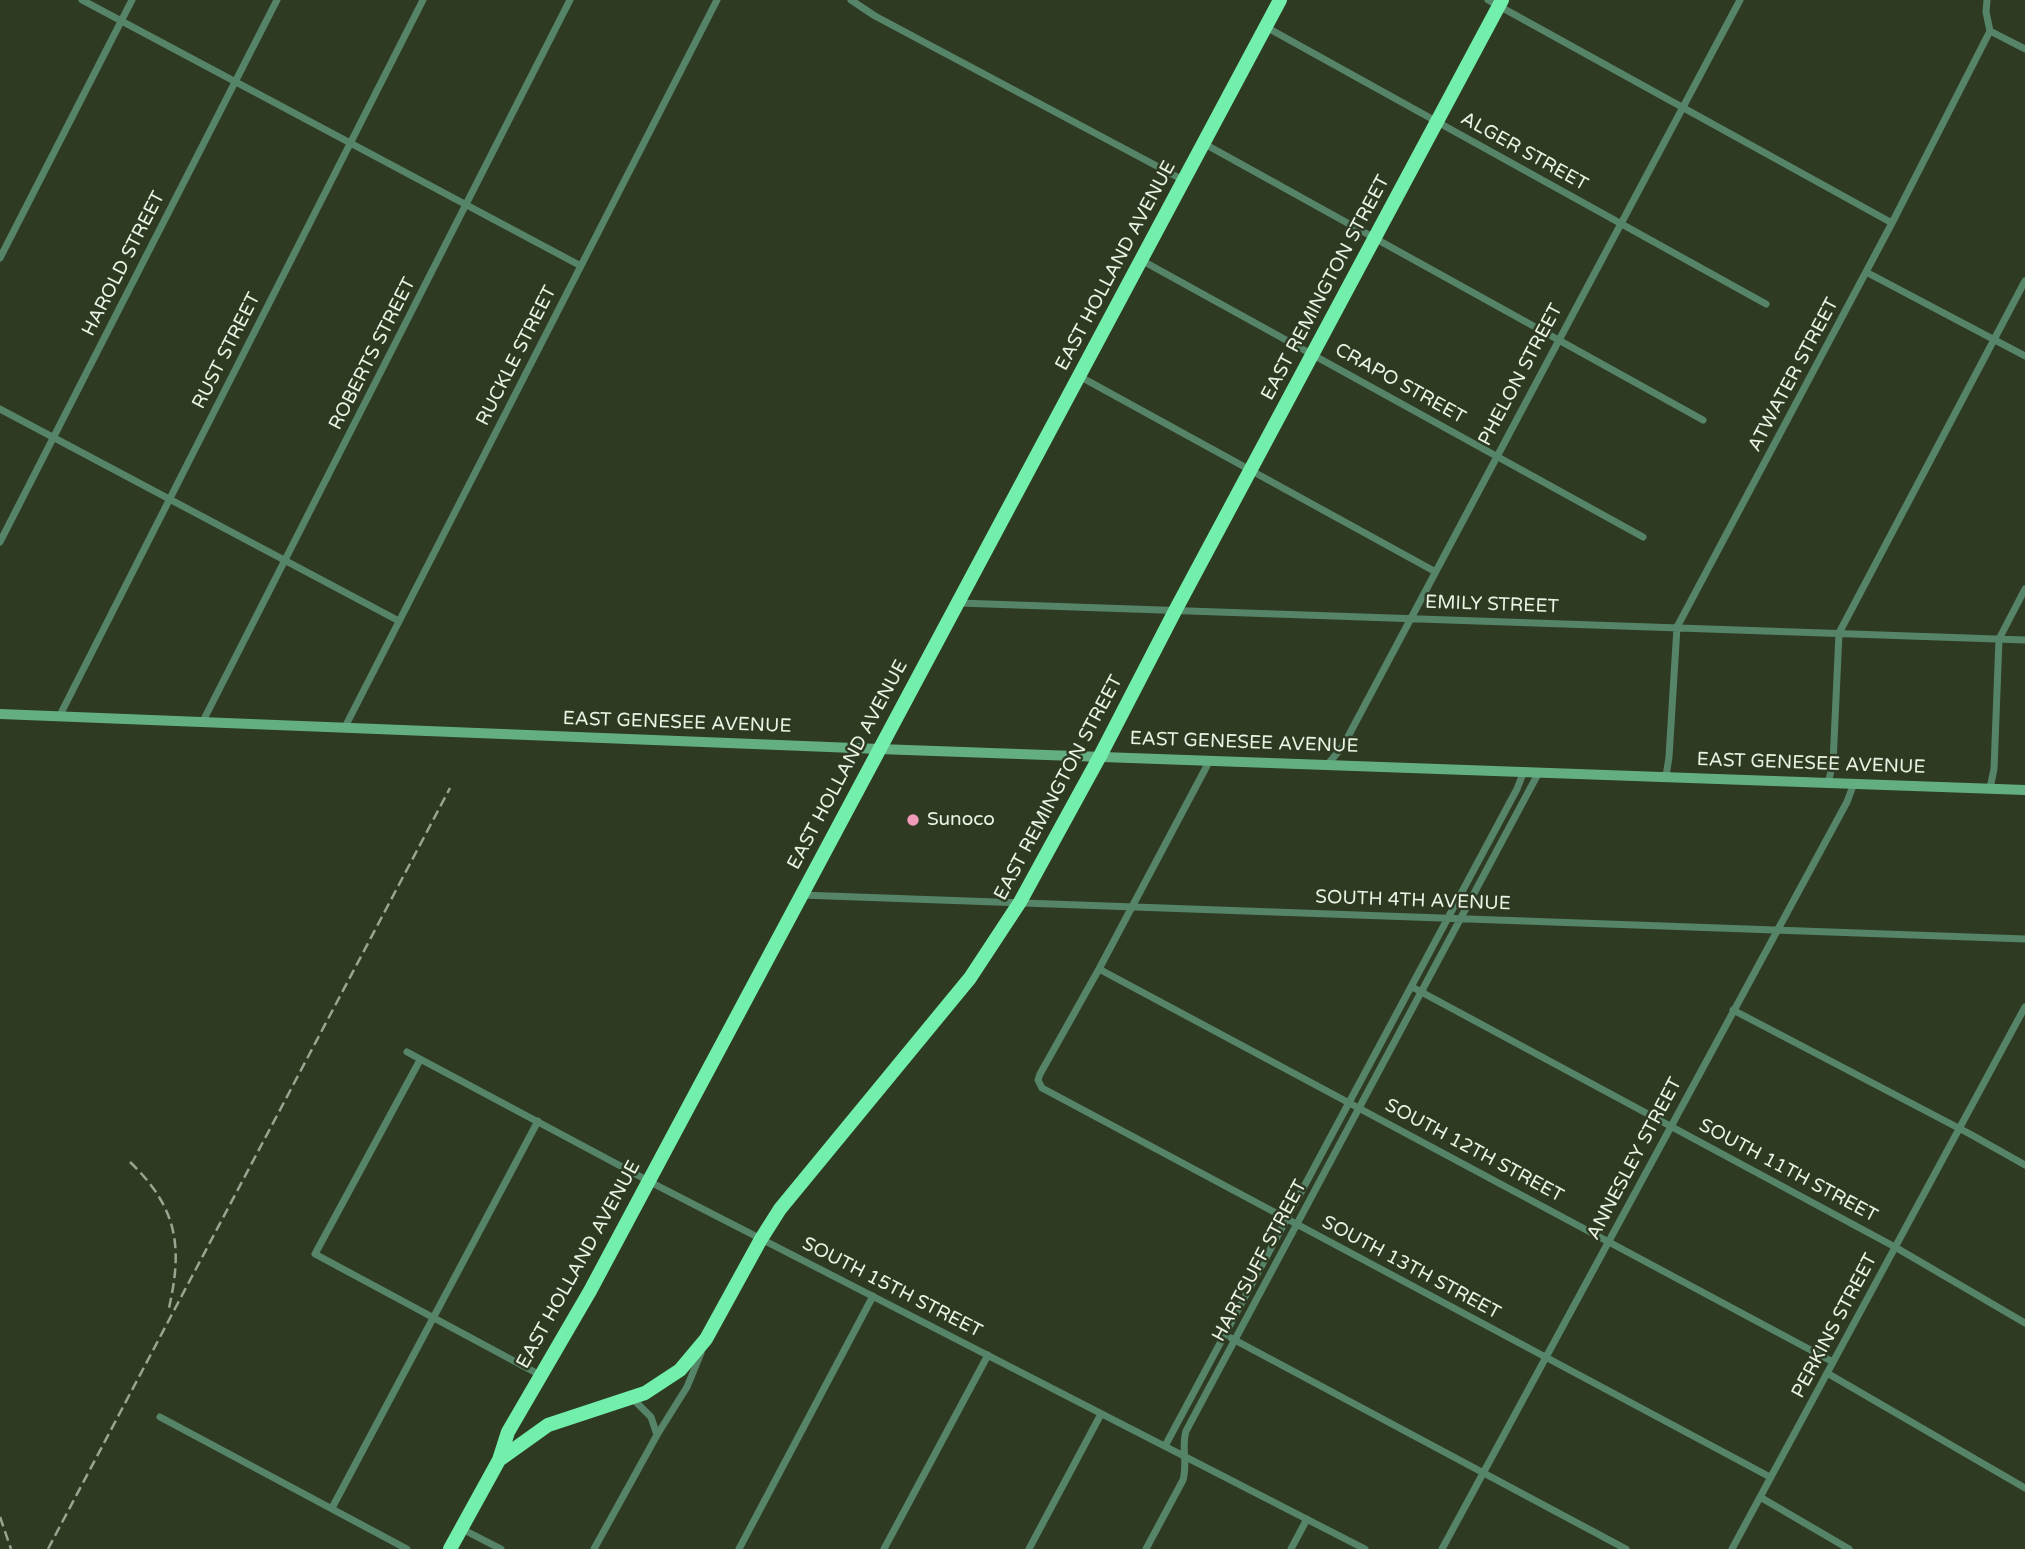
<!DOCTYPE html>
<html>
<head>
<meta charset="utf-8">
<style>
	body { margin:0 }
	canvas { display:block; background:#2e3a22 }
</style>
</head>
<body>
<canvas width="2025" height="1549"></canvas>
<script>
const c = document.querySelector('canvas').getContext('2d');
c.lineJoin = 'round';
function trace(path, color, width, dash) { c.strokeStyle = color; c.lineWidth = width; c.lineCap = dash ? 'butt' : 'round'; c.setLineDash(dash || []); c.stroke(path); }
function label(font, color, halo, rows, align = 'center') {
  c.font = font + ' "Varela Round",sans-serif'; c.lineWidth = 5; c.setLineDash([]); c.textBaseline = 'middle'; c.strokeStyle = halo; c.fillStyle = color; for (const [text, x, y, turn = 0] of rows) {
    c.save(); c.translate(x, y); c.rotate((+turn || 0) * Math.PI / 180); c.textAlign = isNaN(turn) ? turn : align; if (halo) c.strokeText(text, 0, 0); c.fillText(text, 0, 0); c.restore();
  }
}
const street = new Path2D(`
	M82,0L581,266
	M851,0L875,16L1183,180
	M1488,0L1892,223
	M1266,27L1766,304
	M1990,31L2025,49
	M1203,143L1703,420
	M0,258L132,0
	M1141,260L1643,537
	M1866,272L2025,356
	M1079,376L1434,571
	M0,409L399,621
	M0,542L277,0
	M959,603L2025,640
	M59,717L423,0
	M202,723L570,0
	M345,727L717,0
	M1210,760L1099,969L1040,1074L1038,1080L1042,1088L1770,1477
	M1328,764L1343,746L1740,0
	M1666,776L1669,757L1677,627L1892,223L1990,31L1986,12L1987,0
	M1828,783L1833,763L1839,633L2025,281
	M1990,788L1994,769L1999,639L2025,589
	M801,895L2025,939
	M1099,969L1833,1362
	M1412,987L1895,1247L2025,1323
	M1733,1010L1970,1134L2025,1165
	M407,1052L658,1186L1365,1549
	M420,1060L315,1254L540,1375
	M1231,1338L1626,1549
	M1827,1373L2025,1488
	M632,1398L651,1417L657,1435
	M160,1417L407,1549
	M1165,1446L1517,789L1524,771
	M1760,1497L1849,1549
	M332,1508L538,1121
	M462,1529L501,1549
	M594,1549L657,1435L687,1387L701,1353
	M739,1549L873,1296
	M884,1549L988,1355
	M1029,1549L1101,1414
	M1146,1549L1183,1480C1188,1463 1181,1448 1186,1431L1539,772
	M1291,1549L1307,1519
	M1442,1549L1847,802L1854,783
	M1732,1549L2025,1007`);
const secondary = new Path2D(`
	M0,714L879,749L2025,790`);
const highway = new Path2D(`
	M499,1460L548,1425L645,1393L680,1370L706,1339L761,1239L780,1209L970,978L1020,902L1100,756L1176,609L1502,0
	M450,1549L499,1460L508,1432L590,1291L1280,0`);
const rail = new Path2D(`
	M130,1162C179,1209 183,1249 168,1312
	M0,1517L11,1549
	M48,1549L450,788`);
const markers = [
	[913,820,7,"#f09ab7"]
];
const streetNames = [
	["ALGER STREET",1524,152,29],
	["HAROLD STREET",124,264,-63],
	["EAST HOLLAND AVENUE",1116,266,-62],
	["EAST REMINGTON STREET",1326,288,-62],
	["RUST STREET",227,351,-63],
	["ROBERTS STREET",373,354,-63],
	["RUCKLE STREET",517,356,-63],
	["PHELON STREET",1521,375,-62],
	["ATWATER STREET",1794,375,-62],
	["CRAPO STREET",1400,384,29],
	["EMILY STREET",1492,605,2],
	["EAST GENESEE AVENUE",677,723,2],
	["EAST GENESEE AVENUE",1244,743,2],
	["EAST GENESEE AVENUE",1811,764,2],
	["EAST HOLLAND AVENUE",848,765,-62],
	["EAST REMINGTON STREET",1059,788,-62],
	["SOUTH 4TH AVENUE",1413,901,2],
	["SOUTH 12TH STREET",1474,1151,28],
	["ANNESLEY STREET",1635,1159,-62],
	["SOUTH 11TH STREET",1788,1171,28],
	["HARTSUFF STREET",1260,1261,-62],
	["EAST HOLLAND AVENUE",579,1265,-61],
	["SOUTH 13TH STREET",1411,1268,28],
	["SOUTH 15TH STREET",892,1288,27],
	["PERKINS STREET",1835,1326,-62]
];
const poiNames = [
	["Sunoco",927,820]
];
trace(street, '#558468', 7);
trace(secondary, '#63af83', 10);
trace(highway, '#72efaa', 14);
trace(rail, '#9ba492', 2.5, [10, 5]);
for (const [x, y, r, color] of markers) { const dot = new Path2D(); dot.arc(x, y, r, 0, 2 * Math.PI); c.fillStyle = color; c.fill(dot); trace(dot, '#2e3a22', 2.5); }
label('19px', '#ebf3e4', '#2e3a22', streetNames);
label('19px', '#ebf3e4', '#2e3a22', poiNames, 'left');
</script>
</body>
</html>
